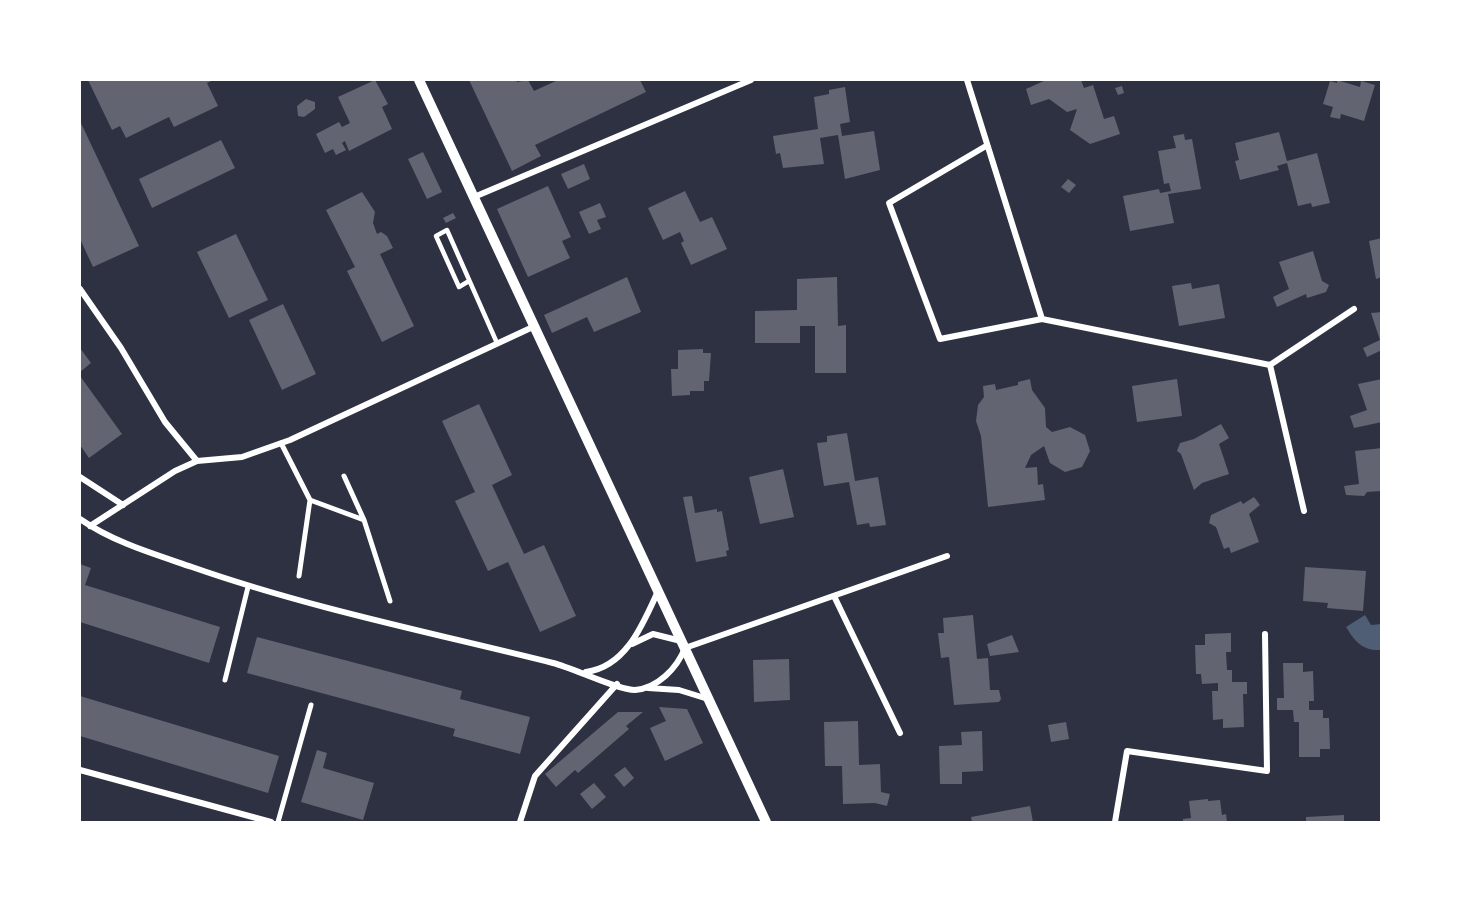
<!DOCTYPE html>
<html>
<head>
<meta charset="utf-8">
<style>
	body { margin:0 }
	#map { position:relative; width:1461px; height:902px; overflow:hidden; background:#2d3142; font-family:"Varela Round",sans-serif }
	canvas { display:block }
	.frame { position:absolute; inset:0; border:81px solid #fff; pointer-events:none }
</style>
</head>
<body>
<div id="map">
<canvas width="1461" height="902"></canvas>
<div class="frame"></div>
</div>
<script>
const c = document.querySelector('canvas').getContext('2d');
c.lineJoin = 'round';
function paint(path, color) { c.fillStyle = color; c.fill(path, 'evenodd'); }
function trace(path, color, width, dash) { c.strokeStyle = color; c.lineWidth = width; c.lineCap = dash ? 'butt' : 'round'; c.setLineDash(dash || []); c.stroke(path); }
const water = new Path2D(`
	M1365,615L1371,625L1381,624V650C1363,651 1355,642 1346,627Z`);
const building = new Path2D(`
	M88,80H213L207,83L218,106L174,127L169,117L126,138L120,126L112,130Z
	M375,80L388,104L382,107L392,129L349,151L345,141L342,143L346,150L336,155L333,149L325,153L316,134L339,122L342,127L350,123L338,97Z
	M469,80H516L517,82L528,80L534,91L558,80H640L646,92L535,145L541,156L512,171Z
	M1046,80H1081L1084,88L1093,85L1104,119L1114,116L1120,134L1090,144L1070,130L1077,109L1067,112L1049,99L1031,105L1026,89Z
	M1337,80L1360,87L1361,81L1375,85L1364,121L1341,114L1340,119L1330,117L1333,107L1323,104L1330,81L1337,83Z
	M1122,86L1124,93L1118,95L1115,88Z
	M845,87L850,122L840,124L842,136L874,131L880,170L845,179L838,135L820,138L824,164L783,168L780,153L776,154L773,136L818,129L814,97L829,94V90Z
	M306,99L315,102V109L304,117L298,116L297,106Z
	M80,121L139,246L93,267L80,239Z
	M1279,132L1287,161L1317,153L1330,203L1312,207L1311,203L1298,206L1287,163L1277,166L1279,170L1240,180L1235,161L1239,160L1235,143Z
	M1184,134L1185,140L1192,139L1201,189L1168,194L1174,223L1130,231L1123,196L1159,189L1160,193L1171,191L1169,183L1164,184L1158,151L1176,148L1173,136Z
	M221,140L235,168L152,208L139,179Z
	M423,152L442,192L427,199L408,159Z
	M584,164L590,179L568,189L561,174Z
	M1068,179L1076,185L1069,193L1061,187Z
	M548,186L571,237L562,241L570,258L528,277L497,209Z
	M685,191L700,222L712,217L727,249L691,265L681,243L684,241L680,232L663,240L648,208Z
	M362,192L375,212L373,223L377,234L381,232L387,236L393,248L380,254L414,326L382,342L347,271L355,267L326,210Z
	M600,203L606,217L597,220L601,229L589,234L579,212Z
	M453,213L456,218L446,223L443,218Z
	M236,234L268,300L229,318L197,252Z
	M1382,238V277L1376,279L1369,241Z
	M1313,251L1322,281L1329,285L1326,292L1307,298L1306,294L1277,307L1273,297L1289,289L1279,262Z
	M627,277L641,312L594,332L587,317L552,333L544,315Z
	M837,277L838,326L846,325V373H815V326H800V343H755V311L797,310V279Z
	M1191,283L1192,289L1219,284L1225,318L1179,326L1172,286Z
	M283,304L316,374L282,390L249,320Z
	M1382,312V350L1367,357L1363,348L1380,340L1371,313Z
	M80,348L91,363L80,372Z
	M703,349V353H711L709,381H704V391H690V395L672,396L671,369H678V350Z
	M80,376L122,434L89,458L80,445Z
	M1030,379L1032,390L1045,408L1046,427L1052,432L1070,427L1085,435L1090,451L1082,467L1065,472L1050,463L1044,446L1031,455L1025,468L1037,467L1038,485L1043,484L1045,500L988,507L981,436L976,421L978,405L984,397L983,386L995,384L996,390L1018,385V382Z
	M1177,379L1182,416L1137,422L1132,386Z
	M1382,379V422L1354,428L1350,416L1367,410L1358,384Z
	M479,404L512,475L492,485L524,554L544,545L576,616L540,632L508,562L488,571L455,501L475,492L442,421Z
	M1221,424L1229,438L1219,444L1229,474L1202,483L1194,490L1181,454L1177,451L1180,443L1194,439Z
	M847,433L855,481L878,477L886,525L870,527L869,523L857,525L849,482L824,486L817,443L827,442V436Z
	M1382,448V491L1367,492L1364,496L1346,495L1344,486L1359,484L1355,451Z
	M783,469L794,517L760,524L749,477Z
	M692,496L695,513L717,509V512L722,511L729,550L726,551L727,556L696,562L683,497Z
	M1254,497L1260,505L1249,514L1259,542L1231,553L1229,547L1224,549L1216,527L1209,523L1211,515L1241,501L1243,504Z
	M80,564L91,568L85,585L220,627L209,663L80,622Z
	M1305,567L1366,571L1363,611L1327,608L1328,603L1303,601Z
	M973,615L977,659L988,658L990,690H999L1001,699L999,702L954,705L949,657L941,658L938,633H944L943,618Z
	M1231,633V652H1226L1227,670H1232V682H1247V694H1243L1244,727L1223,728V719L1213,720L1212,691H1218V683L1202,684L1201,674H1196L1195,645H1205V634Z
	M1012,635L1019,652L990,656L987,644Z
	M257,637L462,691L460,699L530,717L520,754L453,736L455,729L247,673Z
	M789,659L790,700L754,702L753,660Z
	M1283,663H1303V672L1313,671L1314,701H1309V710H1323V718H1329L1330,749H1320V757H1299V722H1294L1293,710H1277V698H1284Z
	M80,696L279,756L268,793L80,736Z
	M659,707L687,709L703,743L665,761L650,728L666,721Z
	M618,712H643L626,726L629,729L578,773L575,770L556,787L545,774Z
	M858,721L859,765L880,764L881,792L890,794L887,806L875,803L843,804L842,766H825L824,722Z
	M1066,722L1069,739L1051,742L1048,725Z
	M982,731L983,771L962,772V784H940L939,746L962,745L961,732Z
	M317,750L327,753L323,768L374,783L363,820L301,802Z
	M625,767L634,778L624,787L614,775Z
	M594,783L606,797L592,809L580,794Z
	M1208,799V801L1220,800L1222,815L1226,814L1227,822H1183V819L1191,818L1189,801Z
	M1030,806L1033,822H972L971,817Z
	M1344,815V822H1306V817Z`);
const service = new Path2D(`
	M469,281L459,287L436,236L447,230L497,343`);
const pedestrian = new Path2D(`
	M281,443L310,500L299,576
	M344,476L364,520
	M310,500L364,520L390,601
	M225,680L248,587
	M278,822L311,705`);
const minor = new Path2D(`
	M967,80L1042,319L940,339L889,203L986,146
	M474,197L751,80
	M80,289L121,348L165,422L197,461
	M1042,319L1270,365L1304,511
	M1270,365L1354,309
	M80,477L123,505
	M80,519C113,542 154,554 192,567C309,608 433,633 553,663C573,668 618,690 635,690C658,688 677,668 685,648L947,556
	M90,526L175,471L197,461L242,457L290,440L535,326
	M834,596L900,733
	M632,644L653,634L681,641
	M586,672C626,667 643,624 658,591
	M648,688L679,690L708,699
	M80,770L271,822
	M520,822L535,776L617,684
	M1115,822L1127,751L1267,771L1265,634`);
const tertiary = new Path2D(`
	M419,80L766,822`);
paint(water, '#4f5d75');
paint(building, '#626471');
trace(service, '#fff', 4.5);
trace(pedestrian, '#fff', 5);
trace(minor, '#fff', 6);
trace(tertiary, '#fff', 10);
</script>
</body>
</html>
